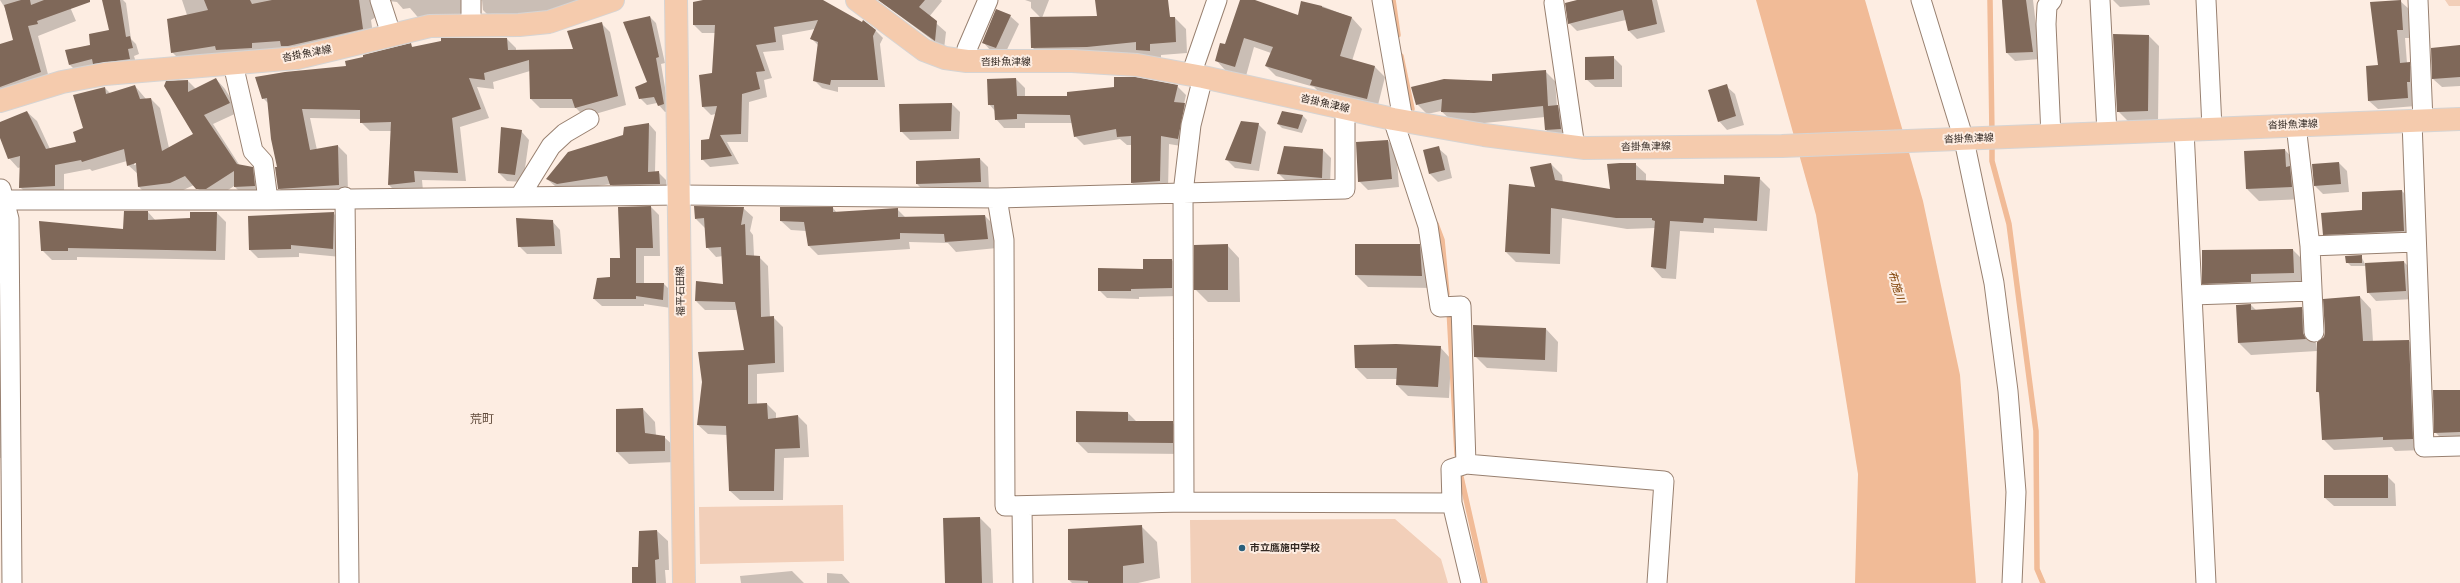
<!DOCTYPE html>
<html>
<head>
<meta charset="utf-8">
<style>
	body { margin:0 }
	canvas { display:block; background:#fdede2 }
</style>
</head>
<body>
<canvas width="2460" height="583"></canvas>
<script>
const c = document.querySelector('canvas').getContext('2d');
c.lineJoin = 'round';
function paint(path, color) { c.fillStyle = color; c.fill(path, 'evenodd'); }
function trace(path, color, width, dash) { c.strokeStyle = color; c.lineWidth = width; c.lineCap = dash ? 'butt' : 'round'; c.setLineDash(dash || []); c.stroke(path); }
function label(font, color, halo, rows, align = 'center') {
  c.font = font + ' "Fira Sans","Noto Sans JP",sans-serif'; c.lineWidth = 4; c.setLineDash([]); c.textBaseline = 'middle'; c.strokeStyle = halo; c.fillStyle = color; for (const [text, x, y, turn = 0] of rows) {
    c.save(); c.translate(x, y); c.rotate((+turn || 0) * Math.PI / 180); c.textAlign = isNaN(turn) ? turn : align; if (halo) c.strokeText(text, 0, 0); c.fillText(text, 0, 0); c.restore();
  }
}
const green = new Path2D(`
	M2445,0H2460V6H2449Z
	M843,505L844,561L700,564L699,507Z
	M1395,519L1441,559L1448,583H1191L1190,520Z`);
const water = new Path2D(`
	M1756,0H1865L1923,201L1960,375L1976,583H1855L1858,474L1816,215Z`);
const shadow = new Path2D(`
	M0,0H67L76,21L38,36L50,82L0,100V45L14,40L5,8Z
	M103,0H123L126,3L131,39L136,44L139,54L134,56L137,66L77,72L70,65L66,51L91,45L110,30Z
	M182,0H581L582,8L495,22L483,10L482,0L472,6L471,22H422L410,8L403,9L397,2L389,1L381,14L371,20L374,41L184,64L172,52L187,15Z
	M707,0H821L875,30L883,38L880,44L885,87H838V92L822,88L814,80L818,45L811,38L815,29L782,35L784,50L763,52L772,78L764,80L767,97L749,102L748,142H727L739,164L710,167L702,159L710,140L716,114L711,115L703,107L713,73L716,33H702L694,25Z
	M879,0H941L942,1L929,17L946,32L944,49Z
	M1025,0H1049L1042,18H1175L1186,29L1187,53L1161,55V62L1148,61L1140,54L1099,58L1044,59L1032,47L1041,18L1031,8V2Z
	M1241,0H1252L1299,17L1322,6L1352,18L1362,29L1352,61L1375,67L1385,77L1377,109L1322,95L1314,87L1276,76L1266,66L1271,53L1254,47L1246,76L1226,71L1216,60L1225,46Z
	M1581,0H1657L1665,32L1637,39L1629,31L1626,20L1577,31L1569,23Z
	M2002,0H2052H2033L2040,59L2015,61L2007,53Z
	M2113,0H2149L2150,5L2120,7Z
	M2400,1L2409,9L2410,38H2405L2407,63L2417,72L2416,106L2378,109L2369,101Z
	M1010,16L1019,24L1004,56L991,51L983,42Z
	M650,17L656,23L665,63L661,64L669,111L665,112L657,103L647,105L640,98L649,82Z
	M601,23L610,32L626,105L585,117L576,108H540L531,99L530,71L493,82L494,89L477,87L489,118L460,127L466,181L422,180L423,191L398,194L389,185L392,131H370L361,122V119L310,118L317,150L338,146L347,155L348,193L288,198L279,188V168L269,104L263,98L347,67L364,58L410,45L414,48L507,39L516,48V51L574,50Z
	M2149,36L2159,46L2158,122H2129L2118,111Z
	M2460,47V86L2442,87L2433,79L2432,49Z
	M1613,57L1622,66V87H1595L1586,79Z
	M1545,71L1555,81L1557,106L1567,116L1571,139L1556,140L1546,130L1545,117L1484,123L1452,121L1441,111L1427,114L1417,104Z
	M216,79L225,89L239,112L213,124L240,166L252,168L262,177L264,195L244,196L234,186L216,198H207L194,185L179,192L148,196L139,187L138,174L128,165L127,161L92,171L90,169L64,174V195L30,197L20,187L21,167L18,168L9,158L0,135V123L27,112L37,121L50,149L78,143L105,88L111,94L135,86L146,99H151L160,108L169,148L195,135L165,86L188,81L196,89ZM134,163H141L134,165Z
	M1016,79L1025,88V97H1068L1177,86L1186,95L1184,104L1194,113L1187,147L1169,144L1168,190L1141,192L1132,183V145H1127L1120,139L1084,145L1075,136L1073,123H1025V128H1004L996,119L995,111L989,104Z
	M1726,86L1735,94L1744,125L1727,130L1719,121Z
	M952,104L960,112L959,139L910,140L901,131Z
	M1283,112L1303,116L1307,120L1302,133L1282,128L1278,124Z
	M649,124L656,132L655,172H658L666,180L667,191L618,192L611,184L565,191L555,186L547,179L624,136L625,128Z
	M1258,124L1266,132L1259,171L1235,168L1226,159Z
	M521,131L529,140L523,182L507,181L499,173Z
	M1388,141L1396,149L1399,187L1368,190L1359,181Z
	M1438,148L1447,156L1452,178L1438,182L1430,174Z
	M1323,150L1331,158L1330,186L1286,181L1278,173Z
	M2285,150L2297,163L2304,199L2259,201L2247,189Z
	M980,159L988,167L989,190L925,192L917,184Z
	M2339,163L2347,171L2349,192L2323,194L2315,186Z
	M1551,164L1562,175L1563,183L1611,190L1635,164L1646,174V182L1725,185L1759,178L1770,189L1767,231L1714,228V233L1680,231L1676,279L1662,278L1652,267L1655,228L1627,229L1562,218L1560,264L1516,262L1506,252L1536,188Z
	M2402,191L2413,202L2415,241L2335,245L2324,234Z
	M651,207L659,215L660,256H644V284H664L672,292L671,308L644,304V306H602L594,299L611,278Z
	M743,208L753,217L750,231L753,235L754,256L759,257L768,266L770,318H774L783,327L784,372L757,374V404H767L776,413V419L798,416L807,425L809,457L784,458L783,500H740L730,491L727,435L708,434L698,425L745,351L738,310H705L696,301L697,282L724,285L723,256L716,257L707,247L705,228L696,219Z
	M833,208L837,213L897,209L906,218L985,216L995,226L997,248L956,252L948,243L909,242L910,249L818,255L808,245L806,231L791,230L781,221Z
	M148,212L156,221L191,219L217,213L226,222L225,260L77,257V260H52L42,250L124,230Z
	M333,213L341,221V257L299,253V257L258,258L250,250Z
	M552,221L560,230L562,254H527L519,246Z
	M1227,245L1239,258L1240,302H1208L1195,289Z
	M1419,245L1432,258L1434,288L1368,287L1356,275Z
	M2293,250L2304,261V283L2214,294L2203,283Z
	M2361,256L2365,264L2404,262L2412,270L2414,299L2376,301L2368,292L2366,266H2351L2347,262Z
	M1172,260L1180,269V296L1139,297V299L1107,298L1099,290Z
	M2360,297L2371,309L2373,342L2409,341L2420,352L2423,450L2395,451L2392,447L2334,450L2323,439L2320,394L2317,391L2324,338Z
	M2251,305L2257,311L2301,308L2314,321L2317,351L2251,355L2239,343Z
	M1474,326L1546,329L1558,342L1557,372L1487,368L1475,356Z
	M0,339L1,340L3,458H0Z
	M1440,347L1451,359L1449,398L1408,396L1397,385V379H1367L1356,368Z
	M2460,391V443L2447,444L2435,432Z
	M643,409L655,422L656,436L664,437L677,449L676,462L629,464L617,452Z
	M1128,413L1137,422H1172L1183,434L1184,454L1088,453L1077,442Z
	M2387,476L2395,484L2396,506H2334L2325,498Z
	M980,518L991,529L993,583H946Z
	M1141,526L1157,542L1160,578L1138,583H1072L1069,580Z
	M657,531L668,541L669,570H665L666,583H633Z
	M792,571L804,583H741L740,576Z
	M827,573L842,574L850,583H827Z`);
const stream = new Path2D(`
	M1393,0L1398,35
	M1990,0L1992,134
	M1401,56L1412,109
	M1992,142V161L2009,224L2036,431L2037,569L2043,583
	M1436,224L1442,240L1447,294
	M1449,309L1457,454
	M1459,468L1485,583`);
const building = new Path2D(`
	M21,0H30L31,5L44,0H90V2L37,21L38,24L28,26L41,72L0,87V44L13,40L4,5Z
	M102,0H120L126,37L130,36L133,48L128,49L130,59L93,64L92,59L69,65L65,50L90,45L89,34L109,30Z
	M204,0H250L252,4L272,0H359L363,29L288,46H281L280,41L252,43V48L216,50L215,46L171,53L167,19L208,10Z
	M703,0H823L862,22L863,20L876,30L873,36L878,80H831L830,85L813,81L818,42L810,39L818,20L774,27L776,42L756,45L765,71L756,72L760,89L742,94L741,134L720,135L732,156L701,160V140L709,139L717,106L702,107L699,75L712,73L715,25H693V2Z
	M878,0H925L919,7L937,21L935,41Z
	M1095,0H1168L1170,17H1175L1176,42L1150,44V51L1136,50V42L1087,47L1031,48L1030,17L1097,16Z
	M1240,0H1255L1298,15L1301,1L1322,6V7L1352,17L1340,56L1375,66L1367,99L1310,85L1312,80L1265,66L1273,47L1244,38L1235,67L1215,61L1220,43L1225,44Z
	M1577,0H1652L1657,24L1628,31L1623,10L1568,24L1565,3Z
	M2002,0H2026L2033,52L2006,53Z
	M2401,0L2403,30H2397L2400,63L2410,62V82H2407L2408,98L2368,101L2366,66L2378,65L2370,2Z
	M996,9L1011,15L996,48L982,43Z
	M650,16L659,57L656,58L664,104L658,106L654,97L639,99L635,87L647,82L623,22Z
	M602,22L618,96L575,108L572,99H530L529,60L484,73L485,80L469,78L481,109L452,118L458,173L414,171L415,182L388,185L391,122L360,123V110L302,109L310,150L338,145L339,185L278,189L275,167H277L271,139L267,98L262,99L255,77L285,72L346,66L345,61L363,57V55L411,43L412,47L441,41V38H507L508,50L573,49L567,31Z
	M2113,34L2149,35L2148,111L2117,112Z
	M2460,45V77L2432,79L2431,48Z
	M1614,56V79L1585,80V57Z
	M1546,70L1548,106L1558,105L1561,129L1545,130L1543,106L1474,113L1441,112L1442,99L1416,105L1411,87L1444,79L1492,81V74Z
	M1114,77H1135L1178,85L1174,102L1185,103L1178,139L1161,136L1160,181L1131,183V136L1117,137L1116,129L1074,137L1070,115L1017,114V119L995,120L994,105H988L987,79L1016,78L1017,96H1067V92L1114,87Z
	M216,78L230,103L204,115L237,164L253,167L255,186L234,187V171L206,189H196L185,176L170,183L138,187L136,163L127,166L124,149L82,162L81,160L55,165V186L19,188L20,156L8,159L0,138V122L27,111L46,149L76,142L73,132L83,128L73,95L105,87L106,94L135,85L140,99L151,98L162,151L193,134L164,86L166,81L188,80V92Z
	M1727,84L1736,116L1718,122L1708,90Z
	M952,103L951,131L900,132L899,104Z
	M1282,111L1303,115L1298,129L1277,124Z
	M1241,121L1259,123L1251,164L1225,160Z
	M649,123L648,172L659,171L660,184L610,185L607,176L557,184L546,179L568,152L623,135L624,127Z
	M501,127L522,130L515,175L498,173Z
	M1388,140L1392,179L1358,182L1356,142Z
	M1284,146L1323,149L1322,178L1277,174Z
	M1439,146L1445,170L1429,174L1423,150Z
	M2285,149L2286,167L2290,166L2292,187L2246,189L2244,151Z
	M980,158L981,182L916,184V161Z
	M2339,162L2341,184L2314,186L2312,164Z
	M1551,163L1555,180L1610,189L1607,164L1620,163H1636V180L1724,184V175L1760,177L1757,221L1704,218L1703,223L1670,221L1666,269L1651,267L1655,221L1652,220V218H1616L1551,208L1550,254L1505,252L1509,184L1535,187L1530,167Z
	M2402,190L2404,231L2323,235L2321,213L2362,210V192Z
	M651,206L653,248H636V283H664L663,300L636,296V299H593L597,278L610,277V258H620L618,207Z
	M694,206L744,207L741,225L745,224L746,255L760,256L761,317L774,316L775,363L748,365V404L767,403L768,419L798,415L800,448L775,449L774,491H729L726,426L697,425L702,382L698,352L744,350L735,302L695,301L696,281L723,284L721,247L706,248L704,218L695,219Z
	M780,207H833V212L898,208V217L985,215L988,239L945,242L944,234L900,233V239L808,246L804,222L780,221Z
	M124,211H148V220L190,218V212H217L216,251L68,248V251H41L39,221L123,229Z
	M334,212L333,249L291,245V249L249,250L248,216Z
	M516,218L553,220L555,246L518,247Z
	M1228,244V290H1194V245Z
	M1355,244H1420L1422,276L1355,275Z
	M2293,249L2294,273L2251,274V282L2202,284V250Z
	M2362,255V263H2346L2345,256Z
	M1143,259H1172V288L1131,289V291H1098V268L1143,269Z
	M2404,261L2406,291L2367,293L2365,263Z
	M2360,296L2363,341L2409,340L2413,439L2383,440V437L2322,440L2319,392H2316L2317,342L2324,337L2325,332L2323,299Z
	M2251,304V310L2302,307L2303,333L2306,339L2238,343L2236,305Z
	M1473,325L1546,328L1545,360L1474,357Z
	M1396,344L1441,346L1438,387L1396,385L1397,368H1355L1354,345Z
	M2433,390H2460V432L2434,433Z
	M643,408L645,433L665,436V451L616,452V409Z
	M1076,411L1128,412V421H1173V443L1076,442Z
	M2324,475H2388V498H2324Z
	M980,517L982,583H945L943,518Z
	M1142,525L1144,563L1123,566V583H1088V581L1068,580V529Z
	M657,530L659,559L655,560L656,583H632V567H638L639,531Z`);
const minor = new Path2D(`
	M380,0L391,34
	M471,0V26
	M1382,0L1403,120
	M1921,0L1964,140L1994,283L2008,391L2016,492L2012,583
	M2100,0L2107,133
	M2206,0L2212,128
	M2418,0L2423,121
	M1554,3L1575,147
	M967,61V49L988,0
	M233,64L253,151L263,162L268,200
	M1191,75L1217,0
	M1393,119L1428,226L1440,307L1461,306L1466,464L1451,469L1452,503
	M2412,121L2424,447L2460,446
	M2296,125L2310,246
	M2184,130L2206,583
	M2051,136L2046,24L2047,6L2052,0
	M1,189L9,219L12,583
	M520,196L551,146L565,133L589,119
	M345,197L349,583
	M997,198L1004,240L1005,506L1184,502L1183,193L1345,189V109
	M5,200H268L680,195L997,198L1183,193L1191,125L1203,77
	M2192,295L2312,291
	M2314,332L2310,246L2416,242
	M1466,464L1664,481L1657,583
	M1184,502L1452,503L1471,583
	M1022,506L1023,583`);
const major = new Path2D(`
	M676,0L684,583
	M857,0L924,50L945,58L967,61H1072L1137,65L1203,77L1393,119L1484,135L1585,148L1782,146L2460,119
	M0,101L62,82L105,74L297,58L430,26L519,25L549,22L613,0`);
const markers = [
	[1242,548,4,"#2b5f7b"]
];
const streetNames = [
	["沓掛魚津線",307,54,-11],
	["沓掛魚津線",1006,62],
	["沓掛魚津線",1325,104,13],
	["沓掛魚津線",2293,125,-2],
	["沓掛魚津線",1969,139,-2],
	["沓掛魚津線",1646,147,-1],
	["福平石田線",681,291,-91]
];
const poiNames = [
	["市立鷹施中学校",1250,548]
];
const waterNames = [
	["布施川",1896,287,73]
];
const quarterNames = [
	["荒町",482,420]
];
paint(green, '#f2cfb9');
paint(water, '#f1bb97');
paint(shadow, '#0003');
trace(stream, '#f1bb97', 5.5);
paint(building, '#7f6859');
trace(minor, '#988070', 21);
trace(major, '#d6d4d3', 24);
trace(minor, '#fff', 19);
trace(major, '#f5cbad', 22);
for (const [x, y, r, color] of markers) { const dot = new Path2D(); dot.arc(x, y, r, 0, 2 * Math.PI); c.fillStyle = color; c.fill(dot); trace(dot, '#fdede2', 1.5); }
label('10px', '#332923', '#fdede2', streetNames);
label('bold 10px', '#332923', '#fdede2', poiNames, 'left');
label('italic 11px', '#7d3e00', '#fdede2', waterNames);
label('12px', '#604a3b', '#fdede2', quarterNames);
</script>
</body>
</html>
